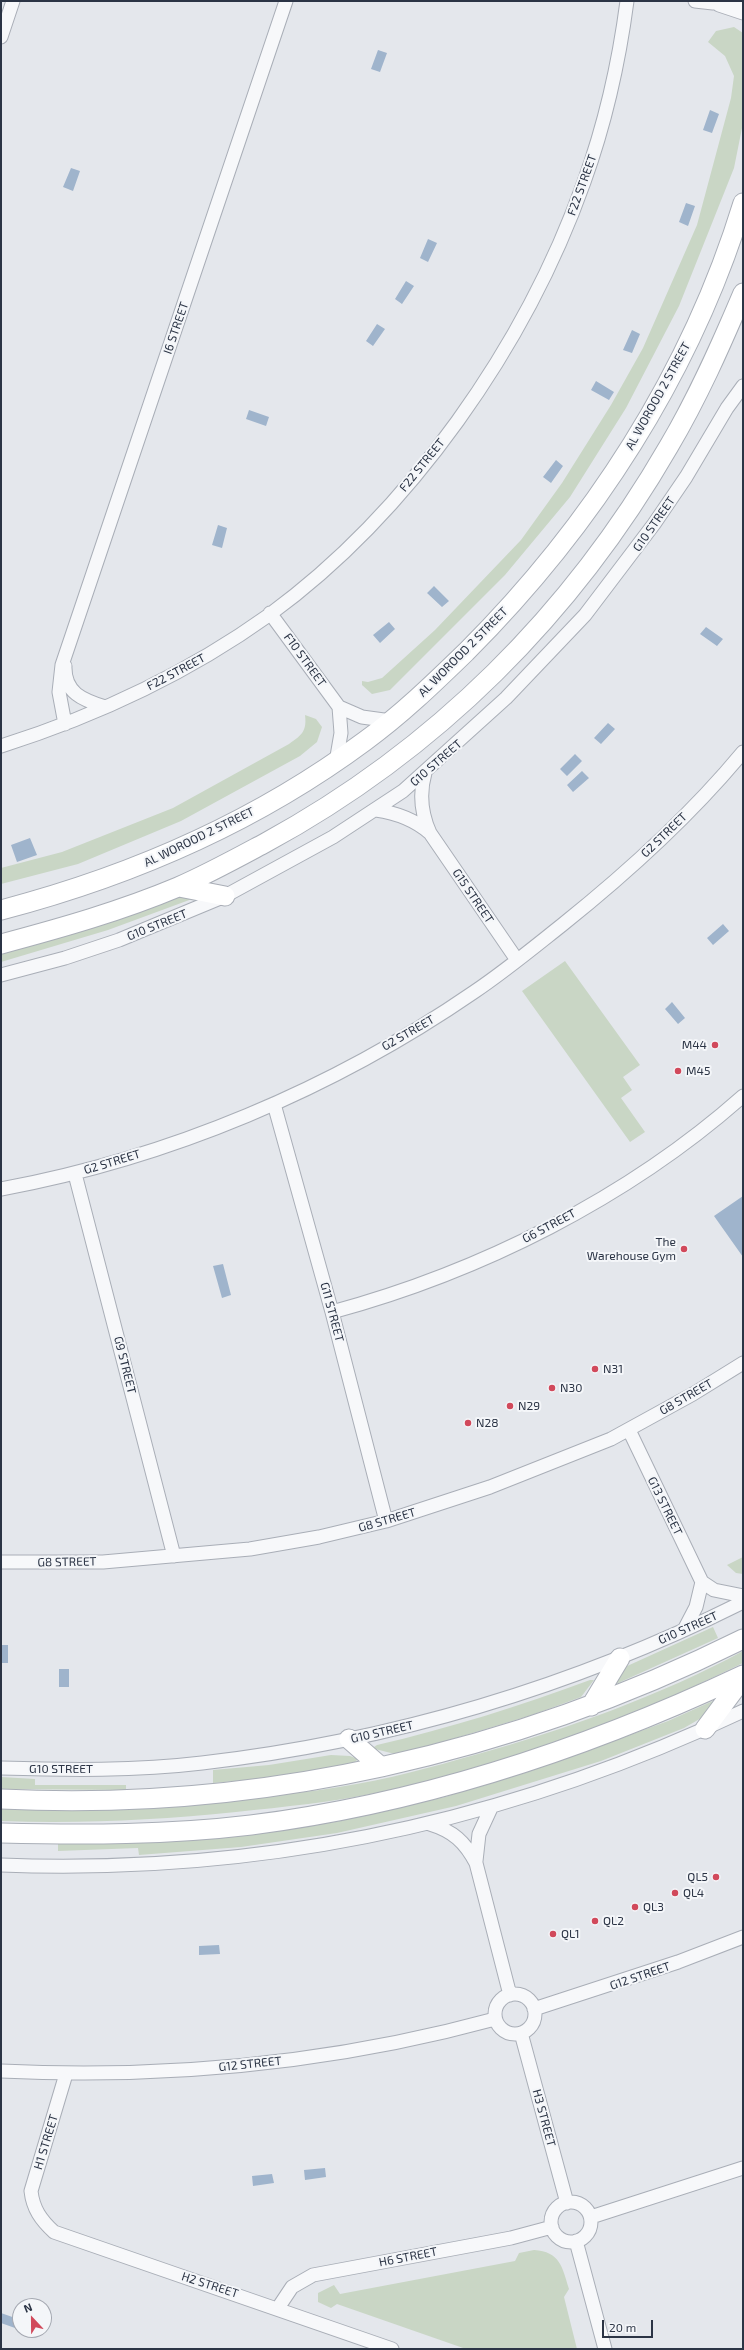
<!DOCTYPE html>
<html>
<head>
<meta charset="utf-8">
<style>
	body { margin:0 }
	#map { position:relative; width:744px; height:2350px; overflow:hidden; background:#e4e7ec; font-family:"Exo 2",sans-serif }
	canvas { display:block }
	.frame { position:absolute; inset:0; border:2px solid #2b3445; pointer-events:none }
	.north { position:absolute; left:12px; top:2298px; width:40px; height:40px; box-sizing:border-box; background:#f4f6f9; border:1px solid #a4a8b1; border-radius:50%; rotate:338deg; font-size:11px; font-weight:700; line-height:16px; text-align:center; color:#2b3445 }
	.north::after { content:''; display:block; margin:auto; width:14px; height:18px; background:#d1495b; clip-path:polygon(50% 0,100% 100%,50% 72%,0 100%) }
	.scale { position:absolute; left:602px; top:2320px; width:51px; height:18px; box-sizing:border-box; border:2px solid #2b3445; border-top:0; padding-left:5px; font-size:12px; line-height:14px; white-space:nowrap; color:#2b3445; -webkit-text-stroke:3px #f4f6f9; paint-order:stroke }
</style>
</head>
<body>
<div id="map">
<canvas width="744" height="2350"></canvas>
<div class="frame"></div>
<div class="north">N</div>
<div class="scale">20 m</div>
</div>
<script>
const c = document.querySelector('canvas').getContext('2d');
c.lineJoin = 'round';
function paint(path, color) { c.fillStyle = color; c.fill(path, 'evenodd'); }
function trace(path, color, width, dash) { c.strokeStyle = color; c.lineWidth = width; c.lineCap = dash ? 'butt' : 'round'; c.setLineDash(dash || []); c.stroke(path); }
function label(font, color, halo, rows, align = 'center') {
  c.font = font + ' "Exo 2",sans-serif'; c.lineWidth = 4; c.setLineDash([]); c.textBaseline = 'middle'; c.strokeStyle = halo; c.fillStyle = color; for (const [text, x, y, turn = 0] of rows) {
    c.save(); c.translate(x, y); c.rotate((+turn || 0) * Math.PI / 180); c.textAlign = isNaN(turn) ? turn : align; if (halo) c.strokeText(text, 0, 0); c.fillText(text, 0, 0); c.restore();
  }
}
const green = new Path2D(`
	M734,27L743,33V123L734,168L679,306L626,408L570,497L505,575L390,690L372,694L362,685V681L368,682L382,678L435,630L521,540L562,483L611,405L643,348L697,225L731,98L734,76L725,56L708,42L716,31Z
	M305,715L316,719L322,727L317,742L300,756L181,821L78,864L1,884V868L62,852L173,808L289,744C302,735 307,731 305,715Z
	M182,896L192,899L108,930L1,962V953Z
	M565,961L640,1065L623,1077L632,1090L621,1098L645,1132L630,1142L522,991Z
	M743,1557V1574L736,1573L727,1565Z
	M713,1627L718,1638L616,1684L613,1682L625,1667Z
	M743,1651V1663C712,1678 680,1693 649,1707C563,1743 471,1772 381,1792C333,1802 284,1807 236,1812C157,1820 80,1824 1,1821V1807C113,1803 228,1805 339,1787C386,1780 432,1767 478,1754C567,1729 662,1695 743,1651Z
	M590,1680H594L581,1697L532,1715L433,1745L395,1754L375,1749L374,1747L377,1745C450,1728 520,1706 590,1680Z
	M715,1700L710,1713L684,1728L601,1761L456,1806L337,1833L241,1847L139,1855L138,1848L58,1851V1844L159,1841L335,1822L445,1797L575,1755L668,1721Z
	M331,1755L350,1756L358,1759L353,1764L270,1778L213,1783V1770L269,1765Z
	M1,1777L35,1779V1785H126V1790L1,1789Z
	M534,2250C560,2252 562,2266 569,2289L564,2297L577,2349H466L337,2304L331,2308L318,2302V2293L334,2285L340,2294L515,2261L519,2253Z`);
const water = new Path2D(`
	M378,50L387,53L380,72L371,69Z
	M710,110L719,114L712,133L703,130Z
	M71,168L80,171L73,191L63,187Z
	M686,203L695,206L688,226L679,222Z
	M428,239L437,243L428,262L420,258Z
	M406,281L414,286L402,304L395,299Z
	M377,324L385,329L373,346L366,341Z
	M632,330L640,334L632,353L623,350Z
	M596,381L614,392L609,400L591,390Z
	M249,410L269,417L266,426L246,419Z
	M556,460L563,466L551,483L543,477Z
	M218,525L227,528L222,548L212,545Z
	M434,586L449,601L442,607L427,593Z
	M389,622L395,629L380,643L373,635Z
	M706,627L723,639L717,646L700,634Z
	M608,723L615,729L601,744L594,738Z
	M575,754L582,761L567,776L560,769Z
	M582,771L589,778L573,792L567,785Z
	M30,838L37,855L17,862L11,845Z
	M723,924L729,931L713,945L707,938Z
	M672,1002L685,1018L678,1024L665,1009Z
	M743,1196V1257L714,1216Z
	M223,1264L231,1295L222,1298L213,1266Z
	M1,1645H8V1663H1Z
	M59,1669H69V1687H59Z
	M219,1945L220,1954L199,1955V1946Z
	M325,2168L326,2177L305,2180L304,2170Z
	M272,2174L274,2183L253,2186L252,2176Z
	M1,2313L18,2319L15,2328L1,2323Z`);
const street = new Path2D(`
	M695,1L713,3L743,2
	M719,5L743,13
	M1,37L13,1
	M270,613L339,707L341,733L336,762
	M65,666C64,693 83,700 105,707
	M339,707L362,717L391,721
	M65,724L59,692L62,665L286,1
	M1,746C96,716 188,673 269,615C410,512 526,345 584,182C605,124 619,62 627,1
	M425,773C419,794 421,813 430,833L517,960
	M376,810C397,813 414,819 430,833
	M1,975L65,958L119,940L225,896L333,837L403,791L506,698L585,615L654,524L686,477L727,408L743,386
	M274,1104L332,1312L386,1521
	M75,1174L174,1556
	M1,1189C169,1158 333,1089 474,992C504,972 533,948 562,925C627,873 690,816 743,752
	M332,1312C480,1272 628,1198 743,1096
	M629,1430L702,1582L714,1590L743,1596
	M1,1562H103L250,1549L319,1537L386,1521L490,1487L611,1439L693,1394L743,1363
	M684,1630L696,1607L702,1582
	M1,1768C68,1770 135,1771 202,1763C390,1741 573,1687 743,1602
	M430,1824C453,1831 465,1842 476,1863L510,1995
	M476,1861L479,1834L491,1808
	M1,1865C262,1875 507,1823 743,1711
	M495 2014a20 20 0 1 1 40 0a20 20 0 1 1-40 0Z
	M534,2009L678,1962L743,1937
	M521,2033L567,2203
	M1,2071C168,2079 334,2063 495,2019
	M66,2074L31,2191C33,2209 41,2220 54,2232L392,2349
	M551 2222a20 20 0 1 1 40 0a20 20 0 1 1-40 0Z
	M591,2217L743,2168
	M576,2241L605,2349
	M278,2308L292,2287L313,2275L511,2238L552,2227`);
const secondary = new Path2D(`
	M179,887L225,896
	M1,910C131,876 257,821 365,741C401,715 434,683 466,652C592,526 691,373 743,203
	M1,944C61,928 121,911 178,887C208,874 237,858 265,843C436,750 572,614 669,446C698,397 721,345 743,293
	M591,1706L620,1658
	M705,1729L743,1678
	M349,1739L381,1767
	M1,1799C258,1812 514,1753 743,1639
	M1,1833C84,1835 168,1835 251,1825C424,1803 586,1749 743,1675`);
const markers = [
	[715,1045,4,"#d1495b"],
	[678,1071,4,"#d1495b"],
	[684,1249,4,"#d1495b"],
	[595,1369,4,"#d1495b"],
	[552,1388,4,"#d1495b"],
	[510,1406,4,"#d1495b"],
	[468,1423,4,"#d1495b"],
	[716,1877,4,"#d1495b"],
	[675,1893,4,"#d1495b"],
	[635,1907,4,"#d1495b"],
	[595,1921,4,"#d1495b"],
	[553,1934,4,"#d1495b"]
];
const streetNames = [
	["F22 STREET",582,185,-70],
	["I6 STREET",176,328,-71],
	["AL WOROOD 2 STREET",658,396,-61],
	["F22 STREET",422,465,-51],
	["G10 STREET",654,524,-55],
	["AL WOROOD 2 STREET",463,652,-45],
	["F10 STREET",305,660,54],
	["F22 STREET",176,672,-28],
	["G10 STREET",436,763,-41],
	["G2 STREET",664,835,-44],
	["AL WOROOD 2 STREET",199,837,-26],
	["G15 STREET",473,896,56],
	["G10 STREET",157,925,-22],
	["G2 STREET",408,1033,-30],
	["G2 STREET",112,1162,-17],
	["G6 STREET",549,1226,-28],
	["G11 STREET",332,1312,75],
	["G9 STREET",125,1365,76],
	["G8 STREET",686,1397,-30],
	["G13 STREET",665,1506,64],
	["G8 STREET",387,1520,-16],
	["G8 STREET",67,1562,-1],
	["G10 STREET",688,1628,-24],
	["G10 STREET",382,1732,-13],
	["G10 STREET",61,1769],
	["G12 STREET",640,1976,-19],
	["G12 STREET",250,2064,-6],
	["H3 STREET",544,2118,75],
	["H1 STREET",46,2142,-73],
	["H6 STREET",408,2257,-11],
	["H2 STREET",210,2285,18]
];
const poiNames = [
	["M44",707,1045,"right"],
	["M45",686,1071],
	["The",676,1242,"right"],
	["Warehouse Gym",676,1256,"right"],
	["N31",603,1369],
	["N30",560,1388],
	["N29",518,1406],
	["N28",476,1423],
	["QL5",708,1877,"right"],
	["QL4",683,1893],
	["QL3",643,1907],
	["QL2",603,1921],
	["QL1",561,1934]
];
paint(green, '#c9d6c5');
paint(water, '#9fb4cc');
trace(street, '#a9aeb7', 15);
trace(secondary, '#a9aeb7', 21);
trace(street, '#f7f8fa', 13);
trace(secondary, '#fff', 19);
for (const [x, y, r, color] of markers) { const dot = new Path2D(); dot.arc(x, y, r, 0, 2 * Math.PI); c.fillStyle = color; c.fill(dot); trace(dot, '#f4f6f9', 1.5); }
label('12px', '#2b3445', '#f4f6f9', streetNames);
label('12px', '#2b3445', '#f4f6f9', poiNames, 'left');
</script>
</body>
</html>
